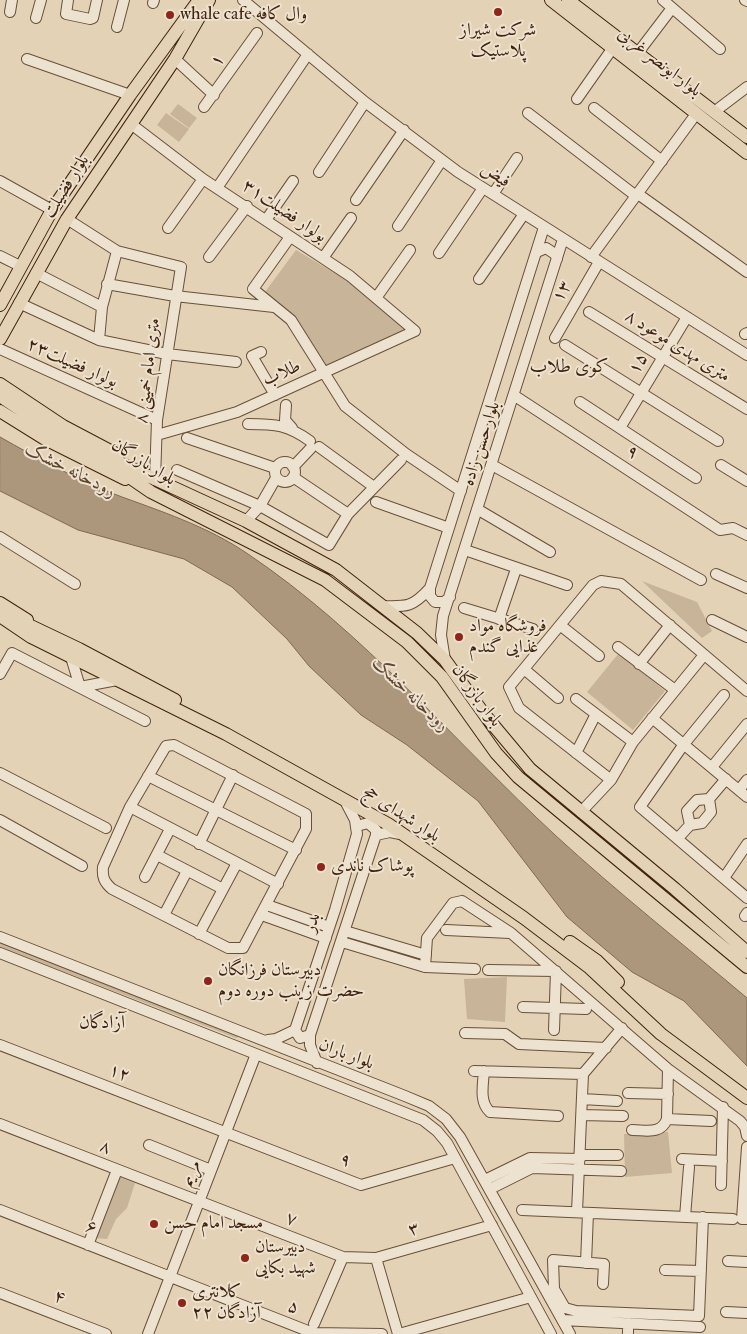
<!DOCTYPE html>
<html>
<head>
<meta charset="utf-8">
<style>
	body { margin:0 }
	canvas { display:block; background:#e3d2b5 }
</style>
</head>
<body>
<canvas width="747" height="1334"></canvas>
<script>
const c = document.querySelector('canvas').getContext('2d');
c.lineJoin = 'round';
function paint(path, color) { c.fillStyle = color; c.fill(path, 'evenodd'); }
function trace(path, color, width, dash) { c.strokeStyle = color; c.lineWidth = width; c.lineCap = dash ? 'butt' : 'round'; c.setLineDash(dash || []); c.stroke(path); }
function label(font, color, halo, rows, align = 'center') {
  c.font = font + ' "IM FELL Double Pica",Amiri,serif'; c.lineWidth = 4; c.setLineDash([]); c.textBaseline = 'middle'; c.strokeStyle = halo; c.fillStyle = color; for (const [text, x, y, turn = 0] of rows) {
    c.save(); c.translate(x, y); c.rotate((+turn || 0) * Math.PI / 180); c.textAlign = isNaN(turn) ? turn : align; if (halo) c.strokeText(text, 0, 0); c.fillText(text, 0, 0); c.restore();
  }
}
const green = new Path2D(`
	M178,104L197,118L189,128L170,114Z
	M166,113L189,129L179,142L157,125Z
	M296,250L348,281L408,329L325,366L294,315L265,292Z
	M642,581L697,602L712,631L702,638Z
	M619,653L665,691L633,730L587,692Z
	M0,944L237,1035L238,1037L236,1038L0,947Z
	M507,977L505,1022L467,1019L464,979Z
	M668,1132L672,1173L625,1177L624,1134Z
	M119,1177L135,1183L127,1208L116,1219L107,1239L95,1238Z`);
const water = new Path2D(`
	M0,437C37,458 74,478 114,494C160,511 207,526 248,554C364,632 454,741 555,835C617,892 683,944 747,998V1066L684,1001L632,972L567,917L478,801L407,745L361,715L309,666L287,639L232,587L184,559L78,530L0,491Z`);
const minor = new Path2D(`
	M68,0L66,14L90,19L93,18L97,0
	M243,0L365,102L458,172L747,355
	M663,0L720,49
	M745,0L747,1
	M153,3L154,0
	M10,12L12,0
	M36,18L41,0
	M117,27L124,0
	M637,54L672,8
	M27,59L130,95
	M175,59L214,95
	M577,99L612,49
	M204,107L257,33
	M594,108L662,161
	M714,112L747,87
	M528,113L636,196
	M131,124L203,179L350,276L415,331L237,412L157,435
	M319,172L365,102
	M0,181L52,210
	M217,188L308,54
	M493,194L517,158
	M638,194L747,272
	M356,200L404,130
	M67,219L117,251L181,267L157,420L155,480
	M266,220L293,181
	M398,226L442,160
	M168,228L203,179
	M290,237L253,289L291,320L345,406L406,454L461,491
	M537,252L546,248L555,254L557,259
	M439,253L483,188
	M0,256L20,266
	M209,257L247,206
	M591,257L696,114
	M323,258L351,218
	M36,273L102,307
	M479,279L524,214
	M107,284L175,296L274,307
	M376,298L410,250
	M19,303L99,340L167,354L236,362
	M589,312L747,409
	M745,334L747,333
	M555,338L599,262
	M99,340L102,307L117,251
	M565,345L718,441
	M0,349L157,420
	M261,352L252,356L275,395
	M515,396L720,530L733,528L747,535
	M580,402L696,478
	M286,405L285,420L292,428
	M248,424C276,424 288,425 310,441
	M620,428L687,317
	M187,438L275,468
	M319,447L374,487
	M275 472a10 10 0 1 1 20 0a10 10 0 1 1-20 0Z
	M492,465L701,580
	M721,465L747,481
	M293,467L311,448
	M177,470L260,506L329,545L348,514L401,460
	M293,477L348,514
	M376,502L449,528
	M477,509L550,552
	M246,521L260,506L276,478
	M0,537L75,584
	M465,550L567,585
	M716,574L747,588
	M430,588V596L435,602H444L450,597
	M382,606C407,607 413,607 430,588L544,227
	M464,608L533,629
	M499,619L516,569
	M712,620L747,637
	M560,625L599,656
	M618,647L675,690
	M71,657L80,687L117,680
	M445,660L441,635L443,616L563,239
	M639,664L670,625
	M524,669L558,698
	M0,674L12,653L145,721
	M724,695L684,744L640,807L747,898
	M576,699L633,742
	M652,718L747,797
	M174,745L306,814V829L243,948H228L112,889C104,882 102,877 103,867L130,807L166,746Z
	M576,753L596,714
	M712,767L747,724
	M0,773L106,828
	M148,776L296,850
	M611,780L519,708L509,687L593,585L601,581L621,584L747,691
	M739,790L747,780
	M130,807L278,884
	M581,812L611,780L633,742L704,655
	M0,820L82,866
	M690,825L687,811L697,800L709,799L726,779
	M357,826L368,823L376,830V835
	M678,838L690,825L702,823L711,812L709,799
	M199,844L233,775
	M157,855L223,889
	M145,877L170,829
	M724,878L747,844
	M267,905L329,927
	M164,915L187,871
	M262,915L326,938
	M745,916L747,913
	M446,930L510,933
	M345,931L426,955
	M199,934L237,863
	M0,937L405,1096L429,1106L446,1119L460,1137L570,1334
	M342,942L425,967
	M0,953L423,1120L437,1131L447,1143L551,1334
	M475,969L425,967L427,938L453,903L462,901L511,933L668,1069L740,1121L745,1127L747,1136
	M488,970L556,971L554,1030
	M523,1007L586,1009
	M295,1030L300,1038L310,1035
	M465,1033L505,1034L519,1044L606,1048
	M268,1040L276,1039L295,1030L335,910L357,834L355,820L344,799
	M0,1045L361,1185L455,1158
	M317,1063L310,1045V1035L371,850L376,835L390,832L400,834
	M474,1071L583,1074
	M484,1071C483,1085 479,1102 490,1112L558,1116
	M628,1093L668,1094
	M582,1099L617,1101
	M582,1115L623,1116
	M667,1119L711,1121
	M0,1124L343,1257L376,1258L492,1225
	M632,1130C646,1130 661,1135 667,1119L668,1069
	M149,1145L211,1170
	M747,1147L742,1219H747
	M580,1155H618
	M682,1159L722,1161
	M485,1180L530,1158L580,1159
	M721,1185L723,1107
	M490,1189L532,1168L621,1171
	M0,1210L313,1333L382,1334
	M522,1210L733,1219
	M577,1212L583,1074L622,1028
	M685,1217L689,1167
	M88,1245L117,1170
	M376,1258L398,1334
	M728,1261L747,1262
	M586,1263L588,1213
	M665,1270L701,1271
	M603,1284L604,1264L553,1260L554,1289L565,1308L576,1311L699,1316L703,1217
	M0,1293L106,1334
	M726,1312L747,1313
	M562,1320L700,1327
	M314,1324L343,1257
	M148,1334L256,1054
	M399,1334L531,1297
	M628,1334V1323`);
const major = new Path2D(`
	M551,0L747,153
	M568,0L747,137
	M0,305L52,210L130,95L199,0
	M0,339L67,219L175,59L209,0
	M0,384L63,426L118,455
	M0,396L57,434L246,521L336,570L417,633L445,660L484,714L530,769L675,889L747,952
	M0,411L45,439L125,479
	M119,470L151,492L325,580L407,642L442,677L496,753L518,777L747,967
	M0,603L27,620
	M0,616L31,637L226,734L388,824L524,918L590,968L661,1034L747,1098
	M16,619L79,649L175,700
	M570,942L597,961L618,982`);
const markers = [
	[498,12,5,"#8f2418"],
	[170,15,5,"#8f2418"],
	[459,637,5,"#8f2418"],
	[321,867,5,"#8f2418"],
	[208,981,5,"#8f2418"],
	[154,1224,5,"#8f2418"],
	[245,1258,5,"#8f2418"],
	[182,1303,5,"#8f2418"]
];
const poiNames = [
	["whale cafe وال کافه",180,15],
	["شرکت شیراز",498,31,"center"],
	["پلاستیک",498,52,"center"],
	["فروشگاه مواد",469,627],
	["غذایی گندم",469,648],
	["پوشاک ناندی",331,867],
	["دبیرستان فرزانگان",218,971],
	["حضرت زینب دوره دوم",218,992],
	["مسجد امام حسن",164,1224],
	["دبیرستان",255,1248],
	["شهید بکایی",255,1269],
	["کلانتری",192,1293],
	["۲۲ آزادگان",192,1314]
];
const streetNames = [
	["۱",218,61,-55],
	["بلوار ابونصر غربی",659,63,38],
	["فیض",495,176,33],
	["بلوار فضیلت",67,187,-58],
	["بولوار فضیلت۳۱",284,212,34],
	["۱۳",563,292,-60],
	["۸ متری مهدی موعود",677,347,32],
	["بولوار فضیلت۲۳",72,364,24],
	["۱۵",639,364,-59],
	["۸ متری امام خمینی",149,371,-83],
	["طلاب",282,374,-24],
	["بلوارحسن زاده",482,444,-72],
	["۹",632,453,33],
	["بلوار بازرگان",143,463,32],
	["بلوار بازرگان",476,696,54],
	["بلوار شهدای حج",401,815,33],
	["بدر",313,923,-72],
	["بلوار باران",346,1055,21],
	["۱۲",119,1074,21],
	["۸",105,1148,21],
	["۹",345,1161,21],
	["مریم",192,1174,-69],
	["۷",291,1220,21],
	["۶",91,1228,21],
	["۳",414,1230,-16],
	["۴",59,1298,21],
	["۵",293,1308,21]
];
const neighbourhoodNames = [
	["کوی طلاب",569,368],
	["آزادگان",102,1024]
];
const waterNames = [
	["رودخانه خشک",70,471,27],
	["رودخانه خشک",410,695,44]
];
paint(green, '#c7b499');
paint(water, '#ac977d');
trace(water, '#816951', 1);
trace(minor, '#695039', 12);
trace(major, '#402410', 14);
trace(minor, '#ede2cf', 10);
trace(major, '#e3d2b5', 12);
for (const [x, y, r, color] of markers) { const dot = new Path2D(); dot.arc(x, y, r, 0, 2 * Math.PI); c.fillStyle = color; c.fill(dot); trace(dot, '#ede2cf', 2); }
label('18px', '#402410', '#ede2cf', poiNames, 'left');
label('18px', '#402410', '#ede2cf', streetNames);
label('19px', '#402410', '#ede2cf', neighbourhoodNames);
label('italic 19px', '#604631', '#ede2cf', waterNames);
</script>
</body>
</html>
